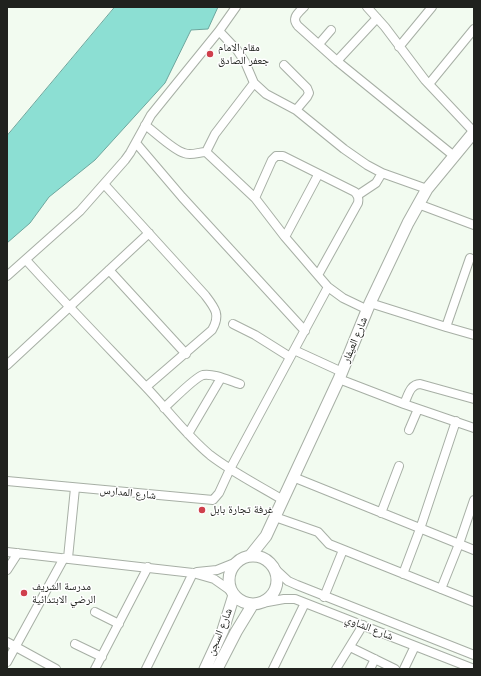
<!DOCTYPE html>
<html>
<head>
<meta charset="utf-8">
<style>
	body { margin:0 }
	#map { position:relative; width:481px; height:676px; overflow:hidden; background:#f2fbf0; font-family:Lora,serif }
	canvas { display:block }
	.frame { position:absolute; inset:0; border:8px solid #20221e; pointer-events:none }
</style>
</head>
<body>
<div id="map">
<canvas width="481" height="676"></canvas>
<div class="frame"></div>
</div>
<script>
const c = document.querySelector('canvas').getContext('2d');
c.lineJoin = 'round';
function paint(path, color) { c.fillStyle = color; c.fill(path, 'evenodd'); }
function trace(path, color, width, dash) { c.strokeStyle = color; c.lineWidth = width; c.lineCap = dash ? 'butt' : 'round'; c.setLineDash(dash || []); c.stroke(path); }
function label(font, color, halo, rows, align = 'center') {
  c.font = font + ' Lora,"Noto Naskh Arabic",serif'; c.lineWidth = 3; c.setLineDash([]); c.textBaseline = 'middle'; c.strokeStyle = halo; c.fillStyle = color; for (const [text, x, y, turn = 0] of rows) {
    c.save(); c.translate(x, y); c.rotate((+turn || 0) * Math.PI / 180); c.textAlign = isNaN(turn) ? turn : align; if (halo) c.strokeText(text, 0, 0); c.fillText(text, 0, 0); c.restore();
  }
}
const water = new Path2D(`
	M115,7H218L208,29L191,30L165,83L95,160L49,197L30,223L7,243V136Z`);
const minor = new Path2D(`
	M304,7C298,13 291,18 298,26L337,61L454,156
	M367,7L385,27L425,80L474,132
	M219,31L237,50L245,62L254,83L266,94L296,110L344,149L367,165L382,173L427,189
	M319,44L331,30
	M399,47L432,7
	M337,61L377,18
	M284,65L307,88L309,93L307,97L296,110
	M429,84L474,29
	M145,125C155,132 173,150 184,153C191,156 199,152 206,152L255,198L285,237L328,287L343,298L368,310
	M136,143L182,197L305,331
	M206,152L215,134L254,83
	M104,184L205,295C215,308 221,315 212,330L146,387
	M358,195L376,183L382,173
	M255,198L272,160L276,156H283L355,192C358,196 359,198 358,203L318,275
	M418,204L474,225
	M285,237L318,175
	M26,260C65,303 105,344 145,386C167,409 186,435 210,455C232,472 258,485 283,500
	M109,270L186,354
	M7,276L80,211L125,160L130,153L151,115L219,31L236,7
	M370,303L446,327L474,335
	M233,324L255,335L290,357
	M446,327L470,258
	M294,350L342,372
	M7,365L149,233
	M339,379L404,404L474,428
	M404,404C408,396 410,384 420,384L474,399
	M164,408C172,401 195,377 203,375C214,373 230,381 240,384
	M409,430L418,409
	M188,434L221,378
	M293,477L474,550
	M7,481L213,500L219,493L230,469L328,287
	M381,513L399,466
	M275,517L318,532L329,544L474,602
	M7,552L193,573L214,579L231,591
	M68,558L75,488
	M274,568L288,581L297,585L474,655
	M7,570L18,553
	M197,572L217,570L237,562
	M403,574L420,529L456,421
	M441,589L459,544L474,500
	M324,597L343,550
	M262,603L284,599H295L474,669
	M95,612L119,624
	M7,642L56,669
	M75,644L102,657
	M350,647L395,669
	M7,662L64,558
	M95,669L148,567
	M146,669L193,573
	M273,669L305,603
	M336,669L363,625
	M370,669L375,659
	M404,669L415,646`);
const major = new Path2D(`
	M229 580a24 24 0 1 1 48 0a24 24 0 1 1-48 0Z
	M250,556L266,536L339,379L370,303L408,223L427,189L474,132
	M205,669L223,630L234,595
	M217,669L236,632L253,604`);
const markers = [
	[210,54,4,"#cf3f4c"],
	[202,510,4,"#cf3f4c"],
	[24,593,4,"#cf3f4c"]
];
const poiNames = [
	["مقام الامام",218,48],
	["جعفر الصادق",218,61],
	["غرفة تجارة بابل",210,510],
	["مدرسة الشريف",32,587],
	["الرضي الابتدائية",32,600]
];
const streetNames = [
	["شارع العيفار",355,340,-67],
	["شارع المدارس",128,493,6],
	["شارع الشاوي",369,628,21],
	["شارع السجن",220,632,-68]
];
paint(water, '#8cdfd3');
trace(water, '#6ca69d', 1);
trace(minor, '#a7afa5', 10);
trace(major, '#a7afa5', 13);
trace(minor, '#fff', 8);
trace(major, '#fff', 11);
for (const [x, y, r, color] of markers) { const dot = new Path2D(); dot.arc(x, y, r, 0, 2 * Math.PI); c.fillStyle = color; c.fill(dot); trace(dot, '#fff', 1.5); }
label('11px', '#20221e', '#fff', poiNames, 'left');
label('11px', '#20221e', '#fff', streetNames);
</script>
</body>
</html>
